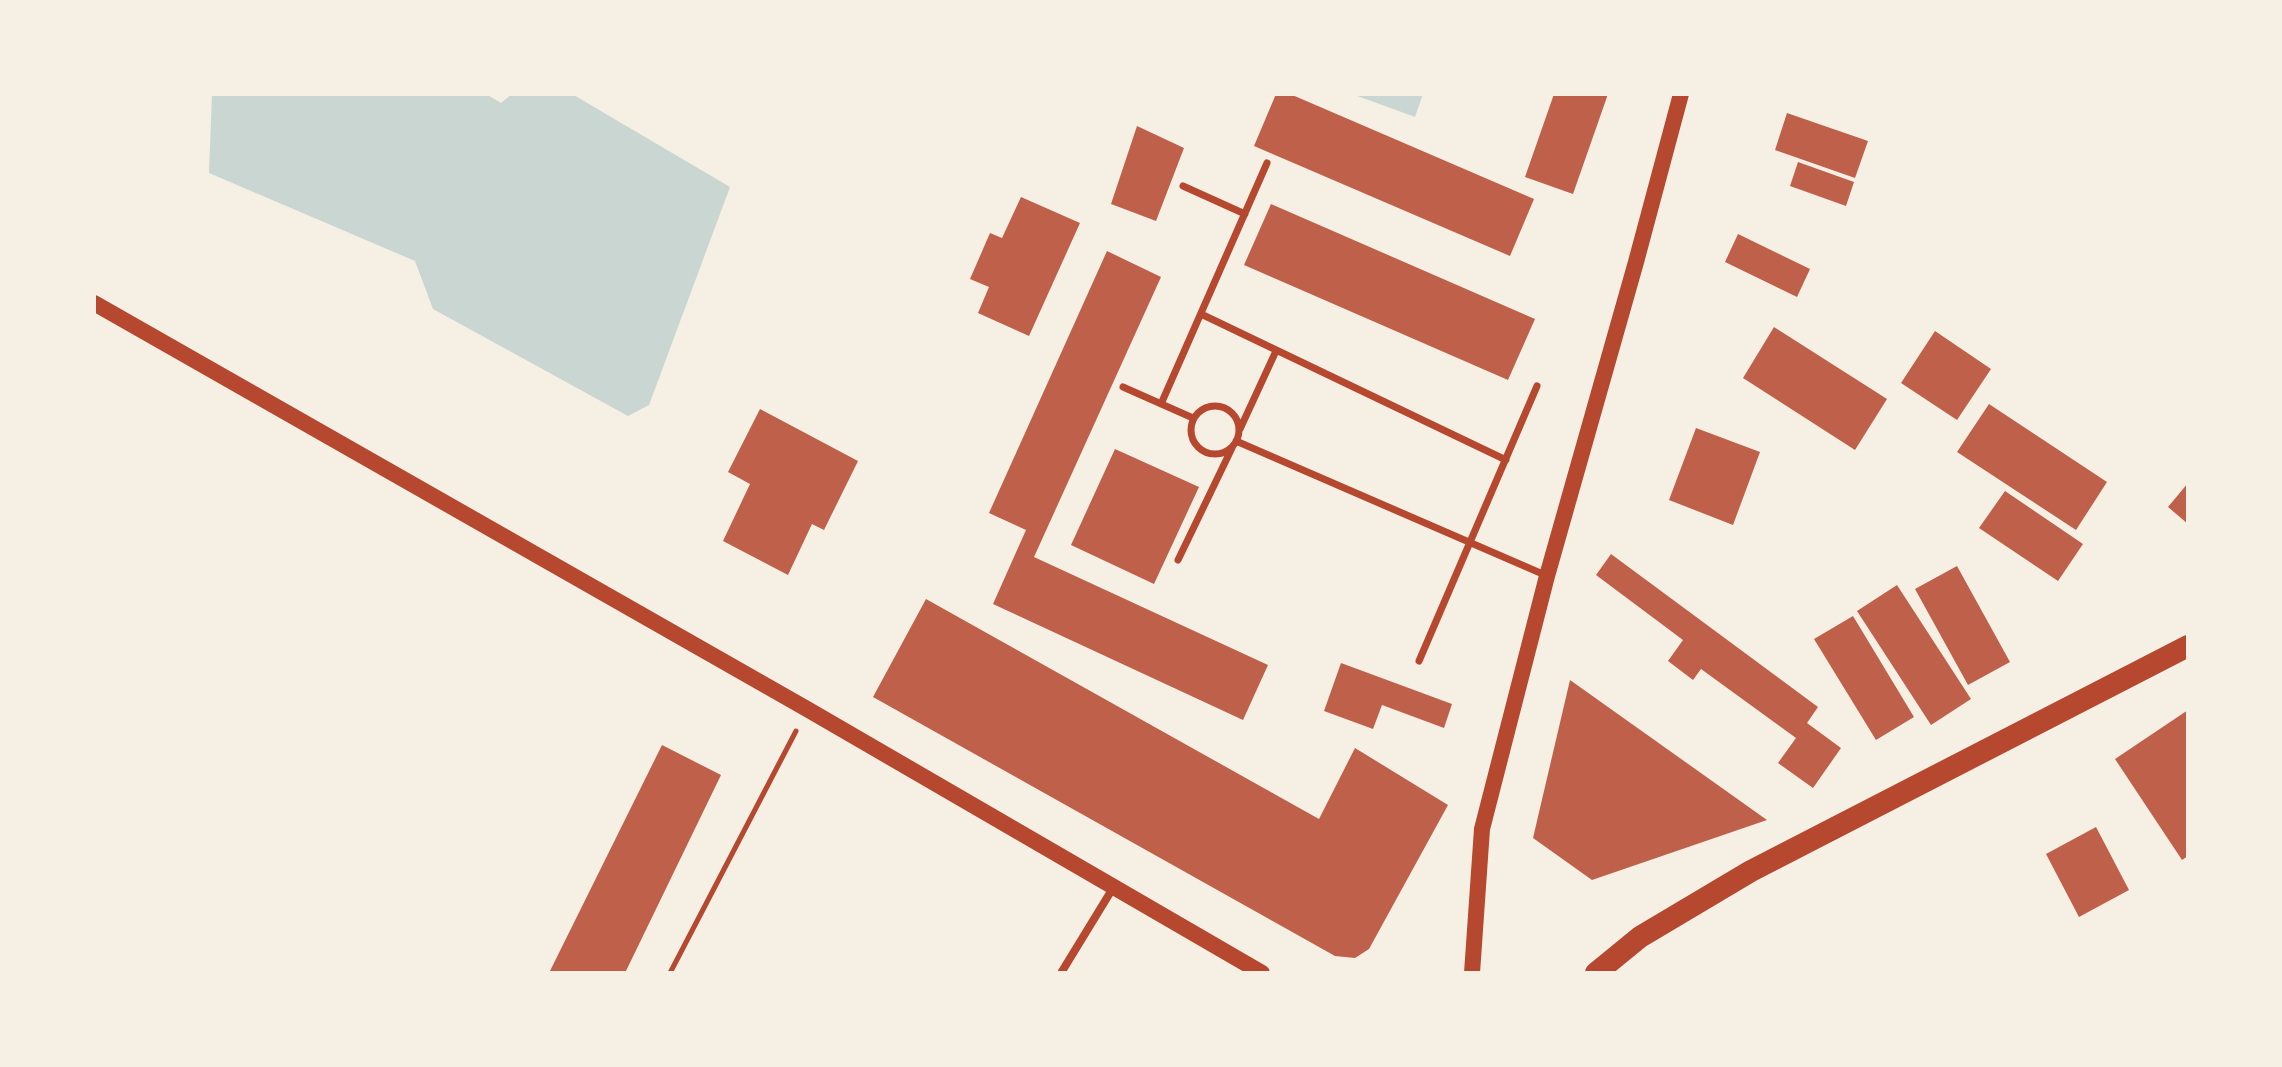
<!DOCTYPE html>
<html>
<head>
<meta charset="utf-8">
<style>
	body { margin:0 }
	#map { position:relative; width:2282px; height:1067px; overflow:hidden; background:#f6efe4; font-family:"Fira Sans Condensed",sans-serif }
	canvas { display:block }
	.frame { position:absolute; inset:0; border:96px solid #f6efe4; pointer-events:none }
</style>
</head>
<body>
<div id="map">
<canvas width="2282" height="1067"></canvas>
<div class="frame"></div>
</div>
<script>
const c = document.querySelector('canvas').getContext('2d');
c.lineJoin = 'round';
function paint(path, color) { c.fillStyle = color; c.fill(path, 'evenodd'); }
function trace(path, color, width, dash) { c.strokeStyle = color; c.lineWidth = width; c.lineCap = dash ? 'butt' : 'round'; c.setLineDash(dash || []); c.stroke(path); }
const water = new Path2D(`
	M212,94H486L501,103L512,94H572L730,187L649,405L628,416L433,309L415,261L209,173Z
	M1352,94H1423L1415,117Z`);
const building = new Path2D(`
	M1276,94H1290L1534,199L1510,256L1254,146Z
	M1554,94H1608L1573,194L1525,177Z
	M1787,113L1868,141L1855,178L1775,150Z
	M1137,126L1184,148L1156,221L1111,204Z
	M1798,162L1854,182L1846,206L1790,186Z
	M1021,197L1080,223L1029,336L978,313L989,287L970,279L990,233L1002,238Z
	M1271,204L1535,319L1508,380L1244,265Z
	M1738,234L1810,269L1797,297L1725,262Z
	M1107,251L1161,277L1034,557L1268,665L1243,720L993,604L1026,530L989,513Z
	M1774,327L1887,399L1855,450L1743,378Z
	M1935,331L1991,369L1957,420L1901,383Z
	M1989,404L2107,482L2076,530L1957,452Z
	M760,409L858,461L824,530L812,524L788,575L723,541L750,484L728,472Z
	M1696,428L1760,452L1733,525L1669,500Z
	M1115,449L1199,487L1154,584L1071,545Z
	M2188,483V524L2168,507Z
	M2005,491L2083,544L2058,581L1979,528Z
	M1611,554L1818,707L1807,723L1841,748L1813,788L1778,763L1796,738L1701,669L1693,680L1668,661L1683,640L1596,575Z
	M1957,566L2010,662L1968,685L1915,589Z
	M1897,585L1971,699L1931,725L1857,611Z
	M926,599L1319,819L1355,748L1448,805L1369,949L1355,958L1335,956L873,697Z
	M1853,616L1914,717L1876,740L1814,639Z
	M1341,663L1452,704L1444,728L1382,705L1373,729L1324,711Z
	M1570,680L1767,820L1592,880L1533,838Z
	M2188,710V856L2182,860L2115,759Z
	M662,745L721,775L625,973H549Z
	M2096,827L2129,890L2079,917L2046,854Z`);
const path = new Path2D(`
	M670,973L796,731`);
const pedestrian = new Path2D(`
	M1183,186L1245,214
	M1201,314L1506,460
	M1123,387L1193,418
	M1161,404L1267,163
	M1191 430a24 24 0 1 1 48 0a24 24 0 1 1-48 0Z
	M1240,429L1276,351
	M1236,441L1545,575
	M1178,560L1232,448
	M1419,661L1537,386`);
const minor = new Path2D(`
	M1061,973L1113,888`);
const secondary = new Path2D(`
	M94,303L807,709L1262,973
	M1472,973L1482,829L1547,576L1636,262L1681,94`);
const trunk = new Path2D(`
	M1596,973L1640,937L1751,871L2188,646`);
paint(water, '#c9d6d2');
paint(building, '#bf614a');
trace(path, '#b5482f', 5);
trace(pedestrian, '#b5482f', 7);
trace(minor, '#b5482f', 8);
trace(secondary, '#b5482f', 16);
trace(trunk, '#b5482f', 22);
</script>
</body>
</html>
